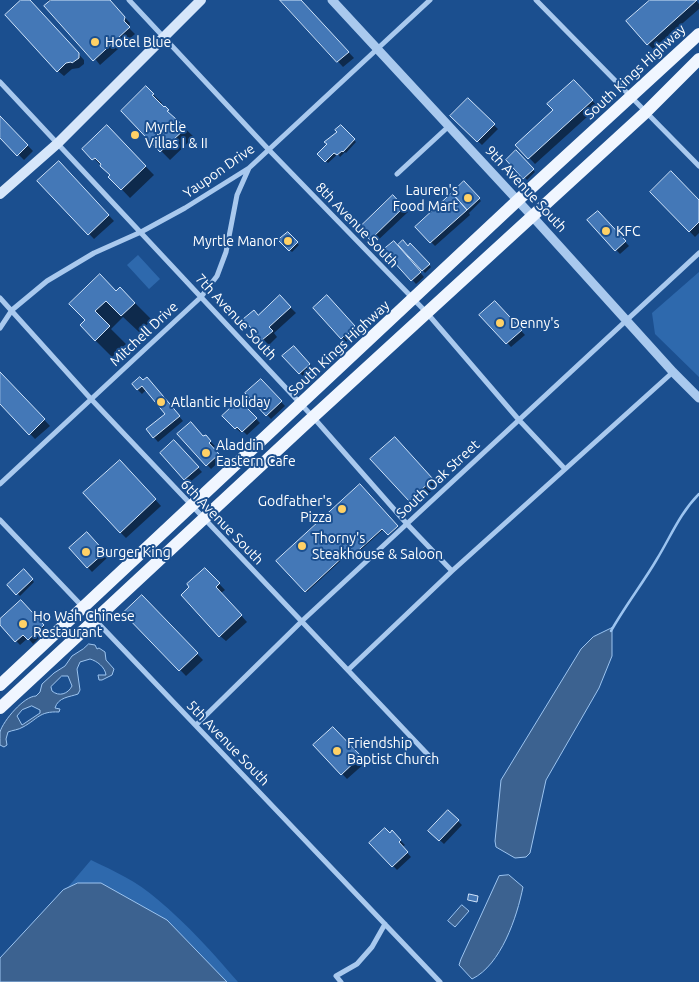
<!DOCTYPE html>
<html>
<head>
<meta charset="utf-8">
<style>
	body { margin:0 }
	canvas { display:block; background:#1b4f8f }
</style>
</head>
<body>
<canvas width="699" height="982"></canvas>
<script>
const c = document.querySelector('canvas').getContext('2d');
c.lineJoin = 'round';
function paint(path, color) { c.fillStyle = color; c.fill(path, 'evenodd'); }
function trace(path, color, width, dash) { c.strokeStyle = color; c.lineWidth = width; c.lineCap = dash ? 'butt' : 'round'; c.setLineDash(dash || []); c.stroke(path); }
function label(font, color, halo, rows, align = 'center') {
  c.font = font + ' Ubuntu,sans-serif'; c.lineWidth = 4; c.setLineDash([]); c.textBaseline = 'middle'; c.strokeStyle = halo; c.fillStyle = color; for (const [text, x, y, turn = 0] of rows) {
    c.save(); c.translate(x, y); c.rotate((+turn || 0) * Math.PI / 180); c.textAlign = isNaN(turn) ? turn : align; if (halo) c.strokeText(text, 0, 0); c.fillText(text, 0, 0); c.restore();
  }
}
const green = new Path2D(`
	M138,255L160,279L149,289L127,265Z
	M699,272V377L655,334L652,313Z
	M91,860C114,871 138,882 157,899C187,924 213,953 238,982H0V957L6,960Z`);
const water = new Path2D(`
	M612,628V656L599,688L546,780L530,853L526,857L515,858L496,847L495,841L501,780L581,649L593,637Z
	M89,644L95,645L97,649L99,648L105,652L106,660L114,669L112,675L102,680H99L98,675H106C105,667 97,661 90,659L80,662L77,669L80,690L78,694C70,697 58,697 55,708L60,709L59,712C39,711 38,719 23,727C18,730 13,730 8,732L6,739L7,745L4,747L0,745C0,741 0,736 0,732C3,721 24,696 36,696L40,692L42,684L54,673L65,666L72,656L83,649ZM62,676H68L72,686C68,694 59,697 52,691L51,687ZM32,706L40,710V713L22,725L17,716L22,710Z
	M509,875L523,887C517,917 501,965 472,979L459,965L461,959L499,876Z
	M78,883H101L167,920L227,982H0V958L63,890Z
	M462,905L469,911L455,927L448,921Z`);
const shadow = new Path2D(`
	M22,0H29L84,60V64L79,68L72,69L64,76L58,71Z
	M48,0H108L130,23L129,28L135,34L100,65Z
	M282,0H300L354,58L343,67Z
	M651,0H696L699,4V9L653,49L648,44Z
	M574,81L598,107L535,164L517,145L555,110Z
	M146,88L162,103L160,105L194,137L170,160L122,111Z
	M468,100L498,129L482,145L452,116Z
	M0,117L33,151L24,160L0,136Z
	M107,127L154,175L130,198L110,177L111,175L84,149Z
	M341,127L356,142L346,153L345,152L340,157L338,154L328,163L319,154L339,132Z
	M516,152L535,172L527,180L508,160Z
	M59,163L114,221L94,239L38,181Z
	M464,183L481,201L469,213L470,215L435,246L416,227Z
	M651,192L699,201V233L695,237Z
	M393,197L408,212L375,243L360,228Z
	M598,212L629,246L620,254L589,221Z
	M288,234L299,245L292,252L279,240Z
	M403,242L408,247L410,245L431,267L425,273L402,247L400,249L424,277L416,284L385,250L398,246Z
	M120,288L152,320L139,332L123,317L111,329L126,344L112,357L95,340L86,320L71,304L116,292Z
	M280,297L296,313L274,333L277,337L269,345L263,339L258,316Z
	M327,297L358,331L351,338L354,341L353,343L349,339L346,342L315,308Z
	M495,303L525,335L511,347L481,315Z
	M300,353L315,370L306,379L300,373Z
	M0,373L50,426L35,439L0,403Z
	M261,381L285,406L271,419L247,394Z
	M143,382L151,383L183,421L158,442L147,429L166,414L146,390L142,394L137,389Z
	M239,401L260,423L247,435L242,430L240,432L224,416Z
	M179,435L203,438L210,441L215,446L212,448L222,459L211,469Z
	M400,444L438,485L415,506L410,500Z
	M178,446L202,472L189,483L185,479Z
	M126,467L161,506L126,538L120,532Z
	M360,486L398,527L389,535L384,529L353,557L349,553L307,592L278,561Z
	M87,534L108,557L92,572L71,549Z
	M205,569L225,590L221,593L247,622L226,641L220,636L191,587Z
	M24,571L34,582L20,596L9,585Z
	M142,597L203,660L186,676L125,613Z
	M21,602L47,630L33,644L28,638L20,645L0,624V621Z
	M333,729L365,763L347,779L315,745Z
	M448,811L462,825L444,844L430,831Z
	M392,832L405,845L402,847L411,857L397,870L371,843Z`);
const stream = new Path2D(`
	M611,631C625,606 643,583 657,559C671,536 680,513 699,494`);
const building = new Path2D(`
	M21,0H30L79,53V58L72,63L71,62L66,63L57,72L5,15Z
	M51,0H110L125,17L124,21L130,27L93,61L44,6Z
	M280,0H301L349,52L337,62Z
	M650,0H697L647,45L626,21Z
	M574,80L593,100L528,159L515,145L553,110L547,104Z
	M146,86L154,94L152,95L164,107L165,106L169,110L167,111L186,128L160,152L121,111Z
	M468,98L495,124L477,142L450,116Z
	M0,116L28,145L17,156L0,138Z
	M107,125L146,166L121,190L108,177L110,175L100,166L101,164L95,158L92,160L82,149Z
	M341,125L355,139L343,152L342,151L337,155L334,153L325,162L317,154L327,144L324,142L337,132L335,130Z
	M516,150L534,169L523,179L506,160Z
	M59,161L109,215L88,235L37,181Z
	M671,171L699,200V222L689,232L650,192Z
	M464,181L480,198L467,210L452,193Z
	M452,193L467,210L430,243L415,227Z
	M393,195L404,207L370,240L359,228Z
	M598,211L626,241L615,251L587,220Z
	M288,232L298,242L289,251L278,240Z
	M403,240L408,246L410,243L430,264L422,271L398,245Z
	M394,241L421,272L411,281L383,250Z
	M100,274L116,291L120,287L135,303L121,316L106,301L95,311L110,326L95,341L80,325L85,320L69,304Z
	M280,295L291,307L269,327L273,331L262,340L243,319L254,310L258,315Z
	M327,295L355,326L348,333L351,336L348,340L344,336L341,339L313,308Z
	M495,301L522,330L506,344L479,315Z
	M294,346L310,364L299,374L282,356Z
	M0,372L45,419L29,435L0,404Z
	M140,377L143,380L147,377L180,416L153,438L146,429L165,414L142,386L137,390L132,384Z
	M261,379L282,401L266,416L245,393Z
	M239,400L257,418L242,432L237,427L235,429L222,416Z
	M191,422L203,436L206,435L211,441L209,443L219,454L206,466L177,434Z
	M395,437L433,479L409,501L370,459Z
	M174,440L199,467L184,480L160,453Z
	M120,460L156,499L120,533L83,493Z
	M360,484L398,526L388,535L382,529L351,557L347,553L305,592L276,561Z
	M87,532L105,552L87,568L69,548Z
	M205,568L220,583L216,587L242,615L219,637L181,595L189,587L187,584Z
	M24,569L33,579L16,595L7,585Z
	M142,595L198,653L179,671L123,613Z
	M21,600L44,625L28,640L23,635L15,642L0,625V619Z
	M333,727L361,756L341,775L313,745Z
	M448,810L459,820L439,841L428,831Z
	M385,828L390,833L392,830L401,840L399,842L408,852L392,867L369,843Z
	M469,894L478,896L477,902L468,900Z`);
const minor = new Path2D(`
	M129,0L269,150L427,313L519,420L565,469
	M536,0L699,166
	M0,82L313,417L407,524L452,571
	M397,174L449,126
	M0,298L91,399L432,759
	M0,328L12,310L47,281L94,253L141,232L185,208L249,168L430,0
	M0,484L201,297L217,276L226,252L237,195L249,168
	M0,520L440,982
	M348,670L452,571L673,372
	M196,725L302,621L699,253
	M341,982L336,976L357,964L372,947L385,924`);
const tertiary = new Path2D(`
	M332,0L532,216L673,372L699,398`);
const secondary = new Path2D(`
	M0,194L58,143L201,0`);
const primary = new Path2D(`
	M0,685L517,201L699,34
	M0,708L313,417L645,113L699,59`);
const markers = [
	[95,42,5,"#ffd166"],
	[135,135,5,"#ffd166"],
	[468,198,5,"#ffd166"],
	[606,231,5,"#ffd166"],
	[288,241,5,"#ffd166"],
	[500,323,5,"#ffd166"],
	[161,402,5,"#ffd166"],
	[206,453,5,"#ffd166"],
	[342,509,5,"#ffd166"],
	[302,546,5,"#ffd166"],
	[86,552,5,"#ffd166"],
	[23,624,5,"#ffd166"],
	[337,751,5,"#ffd166"]
];
const poiNames = [
	["Hotel Blue",105,42],
	["Myrtle",145,127],
	["Villas I & II",145,143],
	["Lauren's",458,190,"right"],
	["Food Mart",458,206,"right"],
	["KFC",616,231],
	["Myrtle Manor",278,241,"right"],
	["Denny's",510,323],
	["Atlantic Holiday",171,402],
	["Aladdin",216,445],
	["Eastern Cafe",216,461],
	["Godfather's",332,501,"right"],
	["Pizza",332,517,"right"],
	["Thorny's",312,538],
	["Steakhouse & Saloon",312,554],
	["Burger King",96,552],
	["Ho Wah Chinese",33,616],
	["Restaurant",33,632],
	["Friendship",347,743],
	["Baptist Church",347,759]
];
const streetNames = [
	["South Kings Highway",635,72,-43],
	["Yaupon Drive",219,171,-35],
	["9th Avenue South",526,189,47],
	["8th Avenue South",357,225,46],
	["7th Avenue South",236,317,47],
	["Mitchell Drive",144,334,-43],
	["South Kings Highway",339,348,-43],
	["South Oak Street",438,479,-43],
	["6th Avenue South",222,522,46],
	["5th Avenue South",228,743,46]
];
paint(green, '#2e69ad');
paint(water, '#3c6290');
trace(water, '#9cc4f0', 1);
paint(shadow, '#0007');
trace(stream, '#9cc4f0', 2.5);
paint(building, '#4478b7');
trace(building, '#cfe3fa', 1);
trace(minor, '#a9c9ee', 5);
trace(tertiary, '#a9c9ee', 9);
trace(secondary, '#d6e6fa', 10);
trace(primary, '#f0f6ff', 12);
for (const [x, y, r, color] of markers) { const dot = new Path2D(); dot.arc(x, y, r, 0, 2 * Math.PI); c.fillStyle = color; c.fill(dot); trace(dot, '#1b4f8f', 2); }
label('14px', '#fff', '#1b4f8f', poiNames, 'left');
label('14px', '#fff', '#1b4f8f', streetNames);
</script>
</body>
</html>
